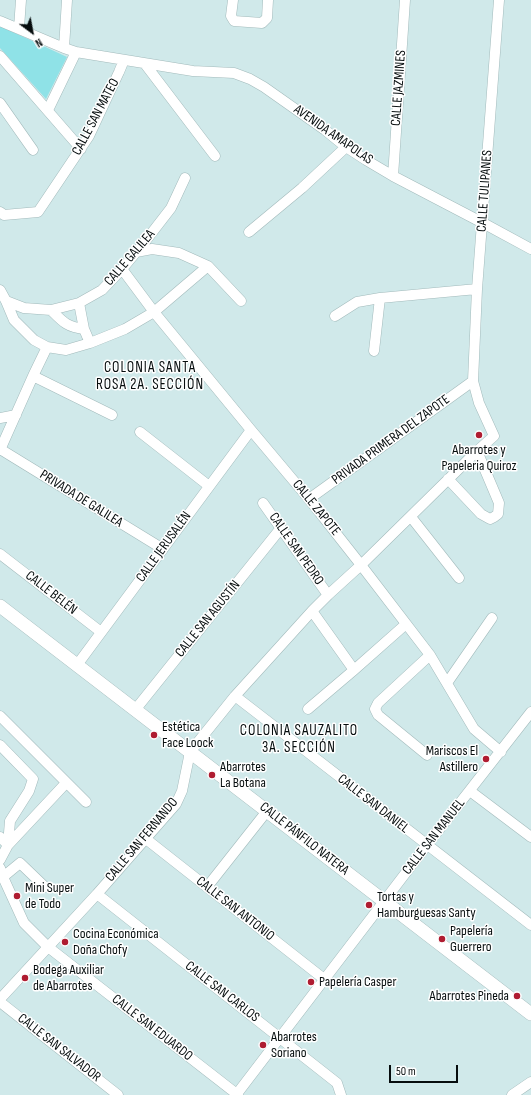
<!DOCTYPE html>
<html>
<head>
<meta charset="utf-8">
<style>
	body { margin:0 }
	#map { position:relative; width:531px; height:1095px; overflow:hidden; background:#d0e9ea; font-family:"Sofia Sans Condensed",sans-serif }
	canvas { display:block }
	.north { position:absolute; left:12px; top:12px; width:40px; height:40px; -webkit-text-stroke:3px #fff; paint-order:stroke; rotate:148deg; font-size:11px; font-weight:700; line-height:16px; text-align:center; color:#060d0e }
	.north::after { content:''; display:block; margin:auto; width:14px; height:18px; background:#060d0e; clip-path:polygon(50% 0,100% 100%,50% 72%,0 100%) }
	.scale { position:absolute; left:389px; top:1065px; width:69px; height:18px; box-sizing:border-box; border:2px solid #060d0e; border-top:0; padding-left:5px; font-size:12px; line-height:14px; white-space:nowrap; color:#060d0e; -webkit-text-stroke:3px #fff; paint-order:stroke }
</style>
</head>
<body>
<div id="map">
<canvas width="531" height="1095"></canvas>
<div class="north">N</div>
<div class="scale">50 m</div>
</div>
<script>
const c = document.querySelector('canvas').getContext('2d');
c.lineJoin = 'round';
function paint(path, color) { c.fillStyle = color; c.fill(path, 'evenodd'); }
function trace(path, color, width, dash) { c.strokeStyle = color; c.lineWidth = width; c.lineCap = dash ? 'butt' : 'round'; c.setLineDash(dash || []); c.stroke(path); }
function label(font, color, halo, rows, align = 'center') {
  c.font = font + ' "Sofia Sans Condensed",sans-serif'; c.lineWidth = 3; c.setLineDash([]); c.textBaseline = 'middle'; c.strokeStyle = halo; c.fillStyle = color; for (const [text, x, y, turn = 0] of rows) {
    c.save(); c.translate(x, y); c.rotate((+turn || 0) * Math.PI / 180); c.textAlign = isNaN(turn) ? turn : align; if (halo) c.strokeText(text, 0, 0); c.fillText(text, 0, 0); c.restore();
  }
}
const green = new Path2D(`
	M0,26L67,57L46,99L0,48Z`);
const minor = new Path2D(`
	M233,0L231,16L234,21L262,23L267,18L268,0
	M0,21L64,48L76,52L193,71L234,73L250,79L264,87L325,130L346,147L366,160L393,176L483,223L531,249
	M19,28L21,0
	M64,48L67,0
	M0,56L81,149
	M145,64L215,156
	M0,103L33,150
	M48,110L76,52
	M393,176L405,0
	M0,212L4,215L38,212L89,136L119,72L124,60
	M249,232L302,188L346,147
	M136,252L152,249L179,253L208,266L241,301
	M122,269L154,312L251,430L309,499L361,565L430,655L474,729L501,752
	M0,290L6,301L14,320L34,340L47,347L66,350L90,343L125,329L154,312L208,266
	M6,301L24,308L51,310L79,303L102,290L122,269L147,239L171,208L185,178
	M79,303L84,329L90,343
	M51,310C63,322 67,327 84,329
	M335,316L357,302L380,298L477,289
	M374,351L380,298
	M33,376L112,415
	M0,418L16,415
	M140,432L209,486
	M0,449L163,549
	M0,450L33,376L47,347
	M448,479L481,514L490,519L494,517L498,514L499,503L477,451
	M309,499L473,381
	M263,503L328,595
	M411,517L459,578
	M0,554L101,632
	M312,611L354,670
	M77,665L251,430
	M447,683L492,618
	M235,696L531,925
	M308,709L354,670L406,624
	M135,710L281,528
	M0,716L86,802
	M0,745L33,779L29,791L10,821L8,845
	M427,755L378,715L375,709L378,703L430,655
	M470,791L531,837
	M0,837L8,845L0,860
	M146,839L324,979
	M8,845L66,783
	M0,868L3,877L24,923L48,947L238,1095
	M3,877L20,863L45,887
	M207,887L267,811
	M97,894L337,1083L341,1095
	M0,999L97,894L176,804L182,791L190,752L235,696L312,611L328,595L361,565L477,451L494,436L479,403L473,381L477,289L499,0
	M0,1002L118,1095
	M236,1095L427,845L531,712
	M512,1095L531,1082`);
const major = new Path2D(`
	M0,606L531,1014`);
const markers = [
	[479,435,4,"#af1c31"],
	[154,735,4,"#af1c31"],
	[486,759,4,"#af1c31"],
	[212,775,4,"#af1c31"],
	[17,896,4,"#af1c31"],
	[369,905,4,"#af1c31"],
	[442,939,4,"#af1c31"],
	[65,942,4,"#af1c31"],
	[25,978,4,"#af1c31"],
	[311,982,4,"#af1c31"],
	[517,996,4,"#af1c31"],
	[263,1045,4,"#af1c31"]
];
const streetNames = [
	["CALLE JAZMINES",399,88,-86],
	["CALLE SAN MATEO",96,117,-62],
	["AVENIDA AMAPOLAS",333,135,35],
	["CALLE TULIPANES",485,191,-86],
	["CALLE GALILEA",130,258,-49],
	["PRIVADA PRIMERA DEL ZAPOTE",391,440,-36],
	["PRIVADA DE GALILEA",81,499,32],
	["CALLE ZAPOTE",316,508,51],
	["CALLE JERUSALÉN",164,547,-54],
	["CALLE SAN PEDRO",296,549,55],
	["CALLE BELÉN",51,593,38],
	["CALLE SAN AGUSTÍN",208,619,-51],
	["CALLE SAN DANIEL",373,804,38],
	["CALLE SAN MANUEL",434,837,-52],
	["CALLE PÁNFILO NATERA",304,839,38],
	["CALLE SAN FERNANDO",142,840,-50],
	["CALLE SAN ANTONIO",235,909,38],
	["CALLE SAN CARLOS",222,992,38],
	["CALLE SAN EDUARDO",152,1028,38],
	["CALLE SAN SALVADOR",59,1048,38]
];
const poiNames = [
	["Abarrotes y",479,450,"center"],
	["Papeleria Quiroz",479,466,"center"],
	["Estética",162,727],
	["Face Loock",162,743],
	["Mariscos El",478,751,"right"],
	["Astillero",478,767,"right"],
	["Abarrotes",220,767],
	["La Botana",220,783],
	["Mini Super",25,888],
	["de Todo",25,904],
	["Tortas y",377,897],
	["Hamburguesas Santy",377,913],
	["Papelería",450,931],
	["Guerrero",450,947],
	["Cocina Económica",73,934],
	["Doña Chofy",73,950],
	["Bodega Auxiliar",33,970],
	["de Abarrotes",33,986],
	["Papelería Casper",319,982],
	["Abarrotes Pineda",509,996,"right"],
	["Abarrotes",271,1037],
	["Soriano",271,1053]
];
const neighbourhoodNames = [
	["COLONIA SANTA",150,368],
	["ROSA 2A. SECCIÓN",150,385],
	["COLONIA SAUZALITO",299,731],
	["3A. SECCIÓN",299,748]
];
paint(green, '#8fe2e7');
trace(minor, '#a2babb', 11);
trace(major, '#a2babb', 14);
trace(minor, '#fff', 10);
trace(major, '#fff', 13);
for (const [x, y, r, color] of markers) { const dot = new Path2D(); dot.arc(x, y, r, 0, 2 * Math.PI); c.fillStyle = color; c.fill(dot); trace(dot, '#fff', 1.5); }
label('14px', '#060d0e', '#fff', streetNames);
label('14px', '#060d0e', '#fff', poiNames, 'left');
c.letterSpacing = '1px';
label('15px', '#060d0e', '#fff', neighbourhoodNames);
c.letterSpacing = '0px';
</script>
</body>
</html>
